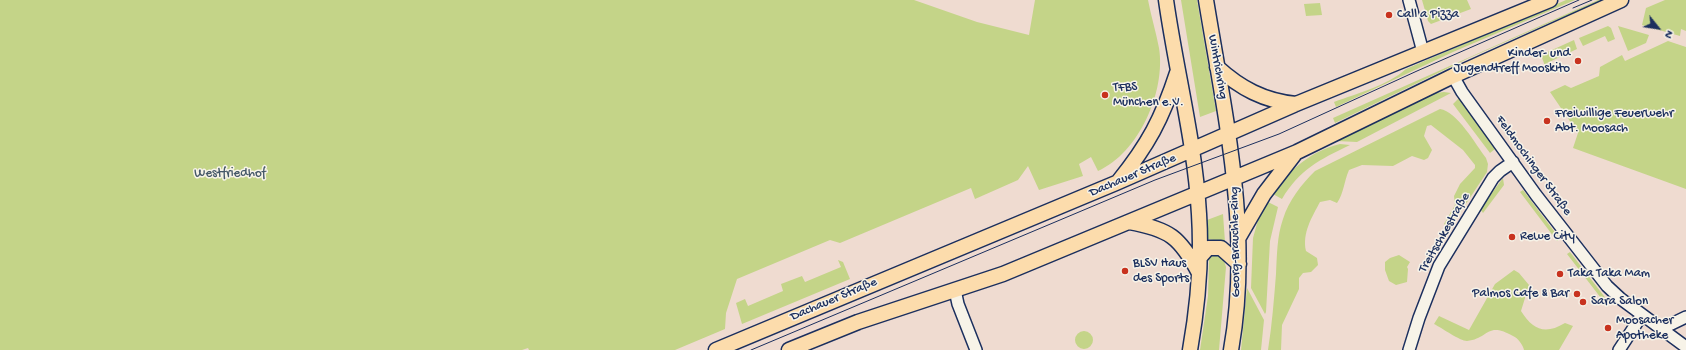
<!DOCTYPE html>
<html>
<head>
<meta charset="utf-8">
<style>
	body { margin:0 }
	#map { position:relative; width:1686px; height:350px; overflow:hidden; background:#efdbd0; font-family:"Gochi Hand",sans-serif }
	canvas { display:block }
	.north { position:absolute; left:1638px; top:8px; width:40px; height:40px; -webkit-text-stroke:3px #f7f3e8; paint-order:stroke; rotate:120deg; font-size:11px; font-weight:700; line-height:16px; text-align:center; color:#1b2f5e }
	.north::after { content:''; display:block; margin:auto; width:14px; height:18px; background:#1b2f5e; clip-path:polygon(50% 0,100% 100%,50% 72%,0 100%) }
</style>
</head>
<body>
<div id="map">
<canvas width="1686" height="350"></canvas>
<div class="north">N</div>
</div>
<script>
const c = document.querySelector('canvas').getContext('2d');
c.lineJoin = 'round';
function paint(path, color) { c.fillStyle = color; c.fill(path, 'evenodd'); }
function trace(path, color, width, dash) { c.strokeStyle = color; c.lineWidth = width; c.lineCap = dash ? 'butt' : 'round'; c.setLineDash(dash || []); c.stroke(path); }
function label(font, color, halo, rows, align = 'center') {
  c.font = font + ' "Gochi Hand",sans-serif'; c.lineWidth = 3; c.setLineDash([]); c.textBaseline = 'middle'; c.strokeStyle = halo; c.fillStyle = color; for (const [text, x, y, turn = 0] of rows) {
    c.save(); c.translate(x, y); c.rotate((+turn || 0) * Math.PI / 180); c.textAlign = isNaN(turn) ? turn : align; if (halo) c.strokeText(text, 0, 0); c.fillText(text, 0, 0); c.restore();
  }
}
const green = new Path2D(`
	M0,0H914L977,22L1029,35L1035,0H1148C1151,16 1156,32 1159,48C1166,91 1139,153 1098,171L1091,157L1079,164L1083,176L1039,190L1028,166L1018,180L975,199L971,188L840,243L830,240L737,279L726,313L725,329L675,350H529L528,348L522,350H0Z
	M1181,0H1197L1216,111L1200,117Z
	M1422,0H1467L1471,9L1431,24L1428,21Z
	M1566,0H1575L1453,52L1336,107L1334,102C1358,93 1387,86 1406,69Z
	M1598,0H1607L1551,22L1469,58L1335,123L1333,118Z
	M1665,0H1686V31L1681,29L1680,36L1642,25L1646,8Z
	M1320,3L1322,15L1306,16L1304,4Z
	M1608,26L1611,28L1615,39L1608,42L1605,36L1583,46L1579,38Z
	M1618,26L1649,35L1646,43L1628,51Z
	M1574,40L1577,49L1547,63L1548,65L1545,66L1541,55Z
	M1668,41L1686,47V189L1573,148L1578,133L1550,92L1565,85L1571,88L1599,76L1600,67L1622,55L1625,61Z
	M1444,92L1451,93L1357,142L1336,141L1436,93Z
	M1459,98L1495,149L1490,153L1453,104Z
	M1440,109C1457,111 1476,145 1486,158L1488,164L1487,172L1450,228L1444,224L1455,205L1454,196L1460,184L1475,168V165L1463,150L1431,125L1427,126L1424,136L1432,150L1428,158L1424,160L1412,156L1393,166L1362,165L1349,170C1344,181 1344,193 1337,203L1330,200L1320,202C1312,217 1302,233 1306,251L1317,258L1318,265L1311,272L1303,273L1299,278V289L1282,325L1281,350H1268C1272,325 1274,299 1276,274C1277,255 1277,236 1283,219C1289,200 1301,185 1315,171Z
	M1340,144L1350,145C1319,160 1300,169 1282,199L1271,193C1291,170 1310,151 1340,144Z
	M1503,178L1504,185L1483,213L1480,209Z
	M1523,190L1560,239L1557,241L1520,192Z
	M1266,201L1278,207L1270,241L1266,312L1265,314L1251,288L1253,238L1258,220Z
	M1223,214L1225,242L1208,239L1207,220Z
	M1216,252L1223,258L1226,267L1219,350H1200L1208,296L1209,258L1210,255Z
	M1570,252L1607,300L1604,302L1567,254Z
	M1399,255L1410,262L1407,267L1408,269L1407,282L1396,285L1389,281L1385,270V262L1390,258Z
	M838,260L843,262L850,279L742,324L736,303L745,299L748,306L783,291L781,284L802,276L805,282L841,267Z
	M1514,270L1519,273L1529,285L1521,311C1533,330 1545,335 1565,323L1573,326L1559,350H1524C1523,345 1518,338 1513,336C1486,321 1489,339 1467,341C1460,341 1442,328 1434,324L1439,316L1469,330L1495,284Z
	M1247,288L1264,320L1261,350H1241Z
	M1075 340a9 9 0 1 1 18 0a9 9 0 1 1-18 0Z`);
const minor = new Path2D(`
	M1409,0L1423,52
	M1453,76L1462,92L1536,195L1607,286L1621,299L1686,347
	M955,290L958,304L976,350
	M1661,329L1686,317
	M1409,350L1419,318L1439,266L1493,178L1500,171L1513,162
	M1619,350L1642,315`);
const major = new Path2D(`
	M1166,0C1176,71 1195,142 1199,214C1202,260 1198,305 1190,350
	M1206,0C1225,116 1252,233 1231,350
	M1217,67C1240,88 1264,101 1296,104
	M1118,182C1148,145 1162,119 1177,73
	M1129,222C1169,229 1180,237 1199,273
	M1239,237L1264,194L1294,155
	M1200,257L1208,248H1221L1239,264
	M716,350L1116,183L1296,104L1550,0
	M789,350L858,322L1003,274L1297,152L1453,76L1621,0`);
const tram = new Path2D(`
	M1573,8L1592,0
	M751,350L1155,180L1279,134L1417,71L1579,0`);
const markers = [
	[1389,15,4,"#c8321e"],
	[1578,61,4,"#c8321e"],
	[1105,95,4,"#c8321e"],
	[1547,121,4,"#c8321e"],
	[1512,237,4,"#c8321e"],
	[1125,271,4,"#c8321e"],
	[1560,274,4,"#c8321e"],
	[1577,294,4,"#c8321e"],
	[1583,302,4,"#c8321e"],
	[1608,328,4,"#c8321e"]
];
const poiNames = [
	["Call a Pizza",1397,15],
	["Kinder- und",1570,54,"right"],
	["Jugendtreff Mooskito",1570,69,"right"],
	["TFBS",1113,88],
	["München e.V.",1113,103],
	["Freiwillige Feuerwehr",1555,114],
	["Abt. Moosach",1555,129],
	["Rewe City",1520,237],
	["BLSV Haus",1133,264],
	["des Sports",1133,279],
	["Taka Taka Mam",1568,274],
	["Palmos Cafe & Bar",1569,294,"right"],
	["Sara Salon",1591,302],
	["Moosacher",1616,321],
	["Apotheke",1616,336]
];
const streetNames = [
	["Wintrichring",1217,67,80],
	["Feldmochinger Straße",1533,166,54],
	["Dachauer Straße",1133,176,-23],
	["Treitschkestraße",1445,233,-60],
	["Georg-Brauchle-Ring",1236,242,-91],
	["Dachauer Straße",834,300,-23]
];
const parkNames = [
	["Westfriedhof",230,174]
];
paint(green, '#c4d488');
trace(minor, '#1b2f5e', 14);
trace(major, '#1b2f5e', 17);
trace(minor, '#f7f3e8', 11);
trace(major, '#fcdcac', 14);
trace(tram, '#1b2f5e', 1);
for (const [x, y, r, color] of markers) { const dot = new Path2D(); dot.arc(x, y, r, 0, 2 * Math.PI); c.fillStyle = color; c.fill(dot); trace(dot, '#f7f3e8', 1.5); }
label('13px', '#1b2f5e', '#f7f3e8', poiNames, 'left');
label('13px', '#1b2f5e', '#f7f3e8', streetNames);
label('13px', '#455868', '#f7f3e8', parkNames);
</script>
</body>
</html>
